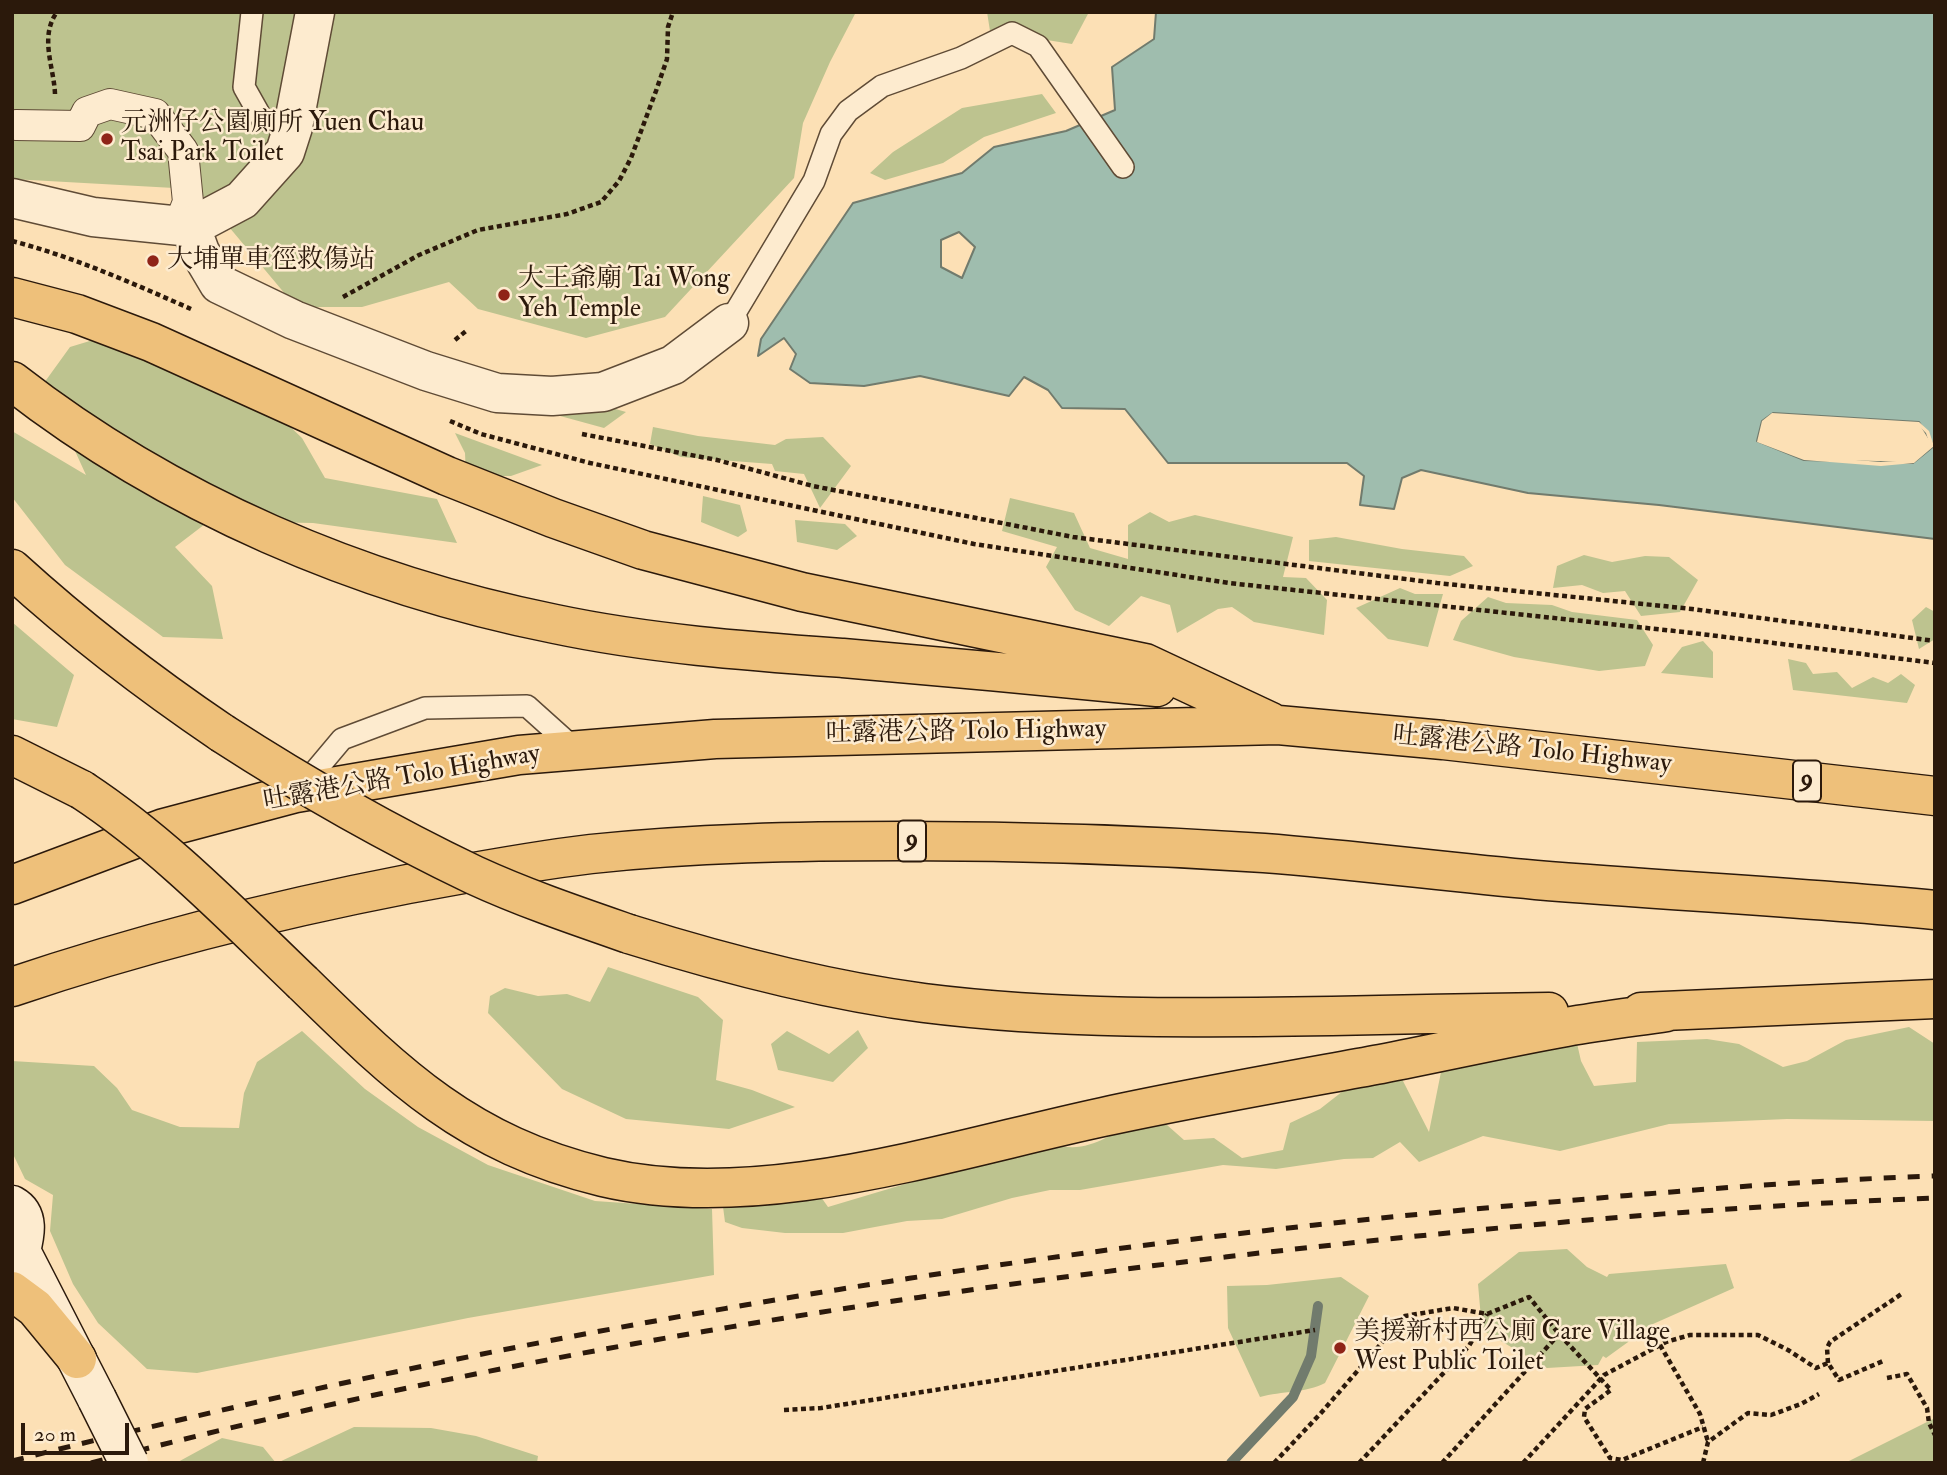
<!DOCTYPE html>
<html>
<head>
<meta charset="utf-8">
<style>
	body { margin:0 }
	#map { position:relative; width:1947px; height:1475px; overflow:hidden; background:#fce0b5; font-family:"IM FELL Double Pica",serif }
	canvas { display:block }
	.frame { position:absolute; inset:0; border:14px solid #2b190b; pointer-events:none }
	.scale { position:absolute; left:21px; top:1423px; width:108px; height:32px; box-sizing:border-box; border:4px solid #2b190b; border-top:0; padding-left:9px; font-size:21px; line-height:24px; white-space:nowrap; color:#2b190b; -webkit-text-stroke:5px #fdebcf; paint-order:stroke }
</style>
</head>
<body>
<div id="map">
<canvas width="1947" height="1475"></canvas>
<div class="frame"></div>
<div class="scale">20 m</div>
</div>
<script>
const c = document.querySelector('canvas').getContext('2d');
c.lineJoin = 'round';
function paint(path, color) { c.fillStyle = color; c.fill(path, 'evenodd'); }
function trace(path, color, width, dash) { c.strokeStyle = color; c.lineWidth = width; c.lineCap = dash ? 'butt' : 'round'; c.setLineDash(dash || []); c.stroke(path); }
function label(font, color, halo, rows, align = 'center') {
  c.font = font + ' "IM FELL Double Pica","Noto Serif TC",serif'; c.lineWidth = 5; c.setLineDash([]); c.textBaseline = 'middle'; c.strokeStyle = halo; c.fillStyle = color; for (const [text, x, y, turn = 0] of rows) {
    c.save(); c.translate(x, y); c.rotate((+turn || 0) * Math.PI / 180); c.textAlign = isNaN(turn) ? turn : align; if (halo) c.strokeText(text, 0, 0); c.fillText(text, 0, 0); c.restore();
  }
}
const green = new Path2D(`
	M12,12H856L830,62L803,123L794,178L665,317L586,338L478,309L449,282L362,307H296L193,184L174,188L12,179Z
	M987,12H1089L1072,44L990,31Z
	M1042,94L1056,113L984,137L943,163L885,180L870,173L893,152L962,108Z
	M149,323L211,351L302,438L325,478L437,499L457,543L313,523L209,521L175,547L212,586L223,639L163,637L65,565L12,497V431L86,475L44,383L70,347Z
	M584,400L626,412L604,428L542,411Z
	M653,427L698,436L775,445L786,439L823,437L851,466L820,508L804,474L775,471L772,464L681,457L650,444Z
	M455,433L542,465L511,476H466L465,453Z
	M703,496L740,505L747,531L738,537L701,522Z
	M1010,498L1074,513L1090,548L1128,559V525L1150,512L1169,522L1195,515L1293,537L1283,577L1306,578L1327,600L1324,635L1254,622L1232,607L1218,609L1177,633L1170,605L1141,596L1109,626L1075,610L1046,567L1057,547L1002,531Z
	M795,520L845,524L857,536L837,550L797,542Z
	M1336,537L1402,549L1464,556L1473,566L1450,576L1309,561V540Z
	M1584,555L1612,562L1645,556L1669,557L1698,580L1680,612L1641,616L1625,591L1603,593L1582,585L1553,588L1557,566Z
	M1400,588L1415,594H1443L1428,647L1388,639L1356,608Z
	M1488,597L1506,603L1552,605L1572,612L1637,620L1653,645L1645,666L1599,671L1514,657L1453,640L1461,621Z
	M1926,607L1935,612V639L1919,649L1912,620Z
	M12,622L74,675L57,727L12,719Z
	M1703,641L1713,652V678L1661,673L1682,647Z
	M1788,659L1806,663L1813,674L1837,672L1852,688L1873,677L1888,683L1901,674L1915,685L1907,703L1793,690Z
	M608,967L698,997L723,1020L716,1080L752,1090L795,1107L729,1129L626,1119L562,1089L488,1013L490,996L505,988L538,996L567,994L590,1002Z
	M1909,1027L1935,1044V1121L1787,1119L1669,1124L1560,1151L1483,1136L1419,1162L1400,1142L1373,1158L1344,1159L1276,1169L1223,1165L1080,1190H1050L1012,1198L942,1219L907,1221L843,1233H785L742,1228L725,1222L719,1176L814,1187L828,1207L962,1167L1052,1143C1083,1156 1111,1136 1136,1119L1167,1125L1184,1140L1214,1138L1242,1158L1283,1150L1290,1123L1320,1109L1352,1084L1390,1061L1403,1081L1429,1132L1441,1072L1504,1053L1576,1039L1581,1061L1594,1086L1636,1082L1637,1042L1707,1039L1739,1044L1783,1067L1807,1061L1846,1040Z
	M858,1030L868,1048L833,1082L778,1070L771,1044L787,1031L829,1054Z
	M302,1031L365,1089L418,1127L488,1165L595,1201L712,1209L714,1275L468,1318L197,1373L147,1369L98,1323L73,1284L50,1231L53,1195L25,1179L12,1152V1061L94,1066L117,1088L132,1110L180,1127L239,1128L244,1093L257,1062Z
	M1567,1249L1587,1267L1607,1277L1609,1274L1726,1264L1734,1288L1653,1324L1606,1358L1603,1356L1598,1365L1547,1368L1482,1330L1478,1284L1519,1252Z
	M1341,1277L1369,1296L1325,1383C1306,1393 1282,1391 1260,1397L1228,1328L1227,1286L1267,1285Z
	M1935,1418V1463H1845Z
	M354,1427L431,1428L476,1436L538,1456L537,1463H277Z
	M222,1438L263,1447L276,1463H176Z`);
const water = new Path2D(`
	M1156,12H1935V539L1659,505L1528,493L1421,470L1402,478L1394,509L1360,505L1364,476L1347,463H1168L1125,409L1062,408L1048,390L1024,377L1009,396L920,376L864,386L810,383L790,369L796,354L784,338L758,356L761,339L853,203L962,173L994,147L1066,131L1115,110L1112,67L1154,39ZM959,232L975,247L962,278L941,267V240ZM1773,413L1919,422L1934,446L1913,463L1804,460L1757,441L1762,421Z`);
const pier = new Path2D(`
	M1772,413L1919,422L1929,431L1934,446L1914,463L1881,466L1804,460L1757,442L1762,421ZM1773,417L1918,425L1926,433L1930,445L1912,460L1881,462L1805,456L1761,439L1765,423Z`);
const stream = new Path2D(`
	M1231,1463L1293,1397L1311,1356L1318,1306`);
const path = new Path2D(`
	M55,94C54,67 39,37 57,12
	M12,241C74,257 132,283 191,309
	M343,297L419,255L478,230L567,214L601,202L619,181L631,158L656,91L667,59L668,27L673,12
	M455,340L466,331
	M450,421L481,434L590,463L974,544L1229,583L1693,633L1935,663
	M582,434L717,460L813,486L1073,537L1437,583L1692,609L1935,641
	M1660,1345L1700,1414L1708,1442
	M1828,1363L1827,1348L1830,1342L1903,1293
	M1887,1378L1907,1374L1927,1408L1929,1423L1935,1435
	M784,1410L821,1408L1315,1330
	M1274,1463L1321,1413L1405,1316L1453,1308L1487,1314L1529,1297L1559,1334L1611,1390L1585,1409L1584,1417L1610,1458L1622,1460L1703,1427
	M1359,1463L1469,1346L1487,1314
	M1442,1463L1559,1334
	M1523,1463L1604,1375L1666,1342L1690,1335H1758L1788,1350L1816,1368L1828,1363L1839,1380L1883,1361
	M1703,1463L1708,1442L1748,1413L1771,1415L1801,1404L1819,1394`);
const service = new Path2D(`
	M252,12L244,87L262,119L293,127
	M729,323L814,181L831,134L848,111L882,86L961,58L1012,33L1038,46L1123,167
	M300,789L342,739L425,708L527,706L576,750`);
const pedestrian = new Path2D(`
	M16,125L80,126L87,112L110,104L155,114L183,151L188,202L179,225`);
const minor = new Path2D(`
	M12,198L93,217L191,227L242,200L285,152L293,127L315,12
	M191,227L200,252L219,284L294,320L426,371L497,393L552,396L603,392L673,365L729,323`);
const secondary = new Path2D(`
	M12,1205C30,1215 25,1235 21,1251
	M12,1246L21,1251L97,1399`);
const motorway = new Path2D(`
	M12,297L77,314L151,342L447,476L553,518L643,550L802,592L1145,663L1271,722
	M12,381C170,504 360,585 555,624C650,644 747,651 843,658C948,667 1052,677 1157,687
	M12,569C78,629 148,683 222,733
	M12,755L82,790
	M12,885L164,828L296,793L519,755L715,739L1278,725L1443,740L1935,796
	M629,934C725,964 824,990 924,1003C1059,1020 1195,1018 1332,1016C1404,1014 1477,1013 1549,1012
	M303,983C399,1077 467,1144 603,1177C760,1214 949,1150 1103,1117C1195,1097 1288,1081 1381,1064C1443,1052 1504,1038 1566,1027C1600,1021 1633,1017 1667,1012
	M12,987C142,943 274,910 408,884C469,873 530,861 591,854C695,843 799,841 903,841C1024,841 1144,845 1264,853C1355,860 1445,872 1536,880C1669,891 1802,897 1935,910
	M1641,1012L1935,999
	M12,1291L35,1308L77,1359`);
const rail = new Path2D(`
	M12,1461C500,1337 995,1252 1496,1207C1642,1194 1788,1181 1935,1176
	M91,1463C462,1365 844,1302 1225,1257C1460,1230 1698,1207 1935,1198`);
const secondaryBridge = new Path2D(`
	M97,1399L129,1463`);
const motorwayBridge = new Path2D(`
	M222,733C304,786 386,833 474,875C524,898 577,916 629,934
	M82,790C164,844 232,915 303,983`);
const markers = [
	[107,139,7,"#8f2418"],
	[153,261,7,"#8f2418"],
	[504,295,7,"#8f2418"],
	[1340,1348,7,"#8f2418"]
];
const shields = [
	[1807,781,28],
	[912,841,28]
];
const shieldNames = [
	["9",1807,781],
	["9",912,841]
];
const poiNames = [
	["元洲仔公園廁所 Yuen Chau",121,124],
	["Tsai Park Toilet",121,154],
	["大埔單車徑救傷站",167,261],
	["大王爺廟 Tai Wong",518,280],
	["Yeh Temple",518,310],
	["美援新村西公廁 Care Village",1354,1333],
	["West Public Toilet",1354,1363]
];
const streetNames = [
	["吐露港公路 Tolo Highway",966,733,-1],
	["吐露港公路 Tolo Highway",1532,751,6],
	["吐露港公路 Tolo Highway",402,779,-10]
];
paint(green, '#bdc38f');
paint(water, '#9fbdae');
trace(water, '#717b6d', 2);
paint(pier, '#fce0b5');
trace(stream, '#717b6d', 10);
trace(service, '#5f4b36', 24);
trace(pedestrian, '#5f4b36', 32);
trace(minor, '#5f4b36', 41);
trace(secondary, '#2b190b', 41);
trace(motorway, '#2b190b', 41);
trace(path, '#2b190b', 4.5, [5, 3.5]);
trace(service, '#fdebcf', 21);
trace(pedestrian, '#fdebcf', 30);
trace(minor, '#fdebcf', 38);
trace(secondary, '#fdebcf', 38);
trace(motorway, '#eec07a', 38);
trace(rail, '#2b190b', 5, [12, 12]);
trace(secondaryBridge, '#2b190b', 41, []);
trace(motorwayBridge, '#2b190b', 41, []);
trace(secondaryBridge, '#fdebcf', 38);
trace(motorwayBridge, '#eec07a', 38);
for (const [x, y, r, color] of markers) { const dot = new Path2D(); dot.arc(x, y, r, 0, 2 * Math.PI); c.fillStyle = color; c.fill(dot); trace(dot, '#fdebcf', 2.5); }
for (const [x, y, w] of shields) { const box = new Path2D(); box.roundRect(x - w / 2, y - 20.5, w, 41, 5); c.fillStyle = '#fdebcf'; c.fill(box); trace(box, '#2b190b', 2); }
label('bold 24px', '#2b190b', null, shieldNames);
label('26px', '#2b190b', '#fdebcf', poiNames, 'left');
label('26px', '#2b190b', '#fdebcf', streetNames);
</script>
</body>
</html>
